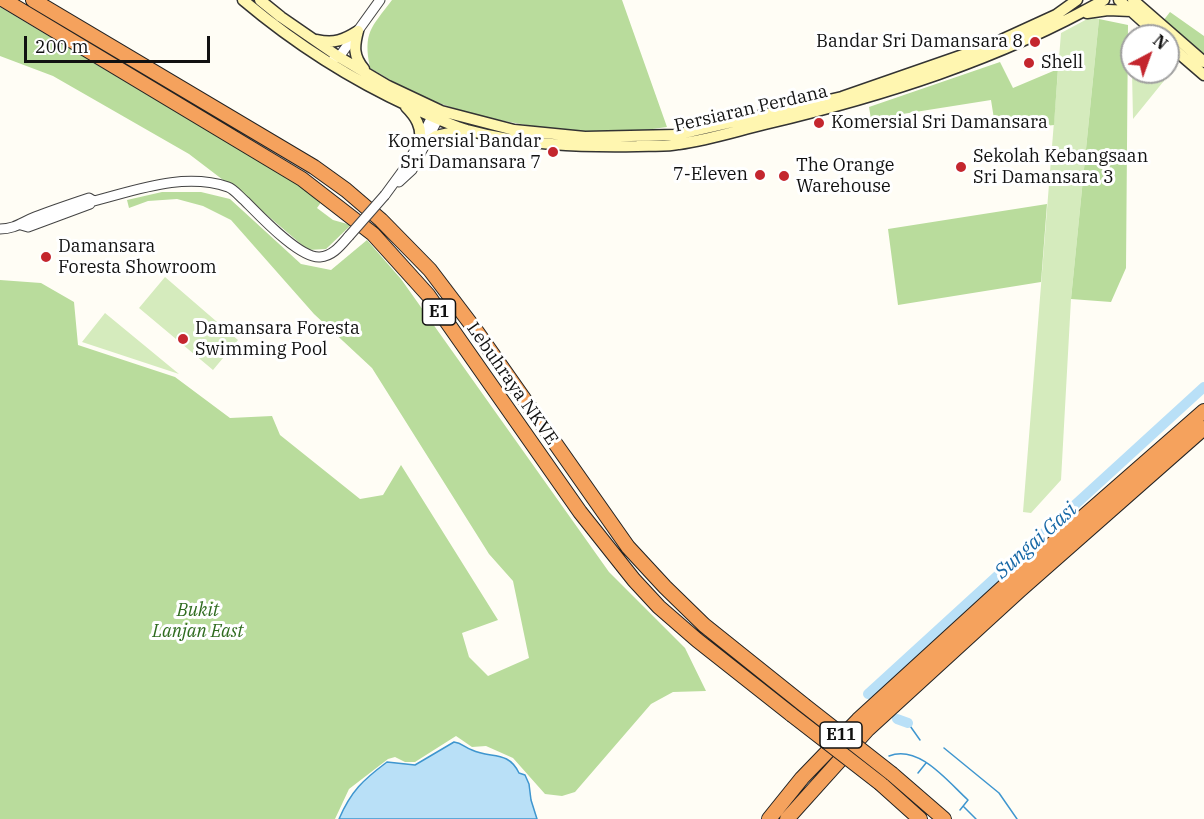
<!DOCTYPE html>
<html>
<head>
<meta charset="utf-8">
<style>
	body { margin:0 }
	#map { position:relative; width:1204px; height:819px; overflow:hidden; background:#fffdf5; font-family:"IBM Plex Serif",serif }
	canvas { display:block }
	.north { position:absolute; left:1120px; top:24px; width:60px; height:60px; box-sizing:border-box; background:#fff; border:2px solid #a0a0a0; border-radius:50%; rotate:41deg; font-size:16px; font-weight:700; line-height:24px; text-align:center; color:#111 }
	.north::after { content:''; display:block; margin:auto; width:21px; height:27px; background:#c4262e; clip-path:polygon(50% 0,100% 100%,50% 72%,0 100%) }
	.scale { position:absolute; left:24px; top:36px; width:186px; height:27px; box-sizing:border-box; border:3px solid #111; border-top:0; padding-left:8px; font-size:18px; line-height:21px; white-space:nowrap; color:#111; -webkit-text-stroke:4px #fff; paint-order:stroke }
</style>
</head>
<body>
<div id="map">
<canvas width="1204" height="819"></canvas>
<div class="north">N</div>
<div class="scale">200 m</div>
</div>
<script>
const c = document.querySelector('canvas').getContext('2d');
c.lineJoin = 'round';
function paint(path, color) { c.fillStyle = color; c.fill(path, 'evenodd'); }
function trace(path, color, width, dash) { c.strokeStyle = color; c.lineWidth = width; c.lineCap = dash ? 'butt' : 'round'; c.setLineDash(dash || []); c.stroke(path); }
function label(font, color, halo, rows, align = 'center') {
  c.font = font + ' "IBM Plex Serif",serif'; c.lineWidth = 6; c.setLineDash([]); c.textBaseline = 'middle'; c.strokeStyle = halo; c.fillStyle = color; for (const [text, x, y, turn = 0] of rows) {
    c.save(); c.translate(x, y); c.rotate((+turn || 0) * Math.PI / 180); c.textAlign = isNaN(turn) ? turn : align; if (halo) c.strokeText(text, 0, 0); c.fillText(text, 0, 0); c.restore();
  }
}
const green = new Path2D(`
	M1091,17L1099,19L1071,299L1061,480L1031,513L1023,512L1061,33Z
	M1168,59L1176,66L1133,119L1132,72H1168Z
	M165,277L238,340L213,370L139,308Z
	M105,313L179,374L82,342Z`);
const forest = new Path2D(`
	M392,0H622L667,127C591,140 489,125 418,95C402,88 386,77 370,68C363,32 371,28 392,0Z
	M0,7L295,183L322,201L317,208L333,220L351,225L326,249L308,250L248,199L189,154L53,76L0,56Z
	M1170,12L1204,36V55L1163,21Z
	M1099,19L1128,25L1126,268L1111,302L1071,299Z
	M1000,62L1013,88L1058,69L1054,125L1008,130L1005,117L994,119L991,100L871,119L869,107Z
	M162,192H201L230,199L301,264L331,270L367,240L401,279L609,572L685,648L706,691L673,692L651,704L575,792L562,796L545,794L513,758L486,746L472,747L456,736L415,762H405L395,757L388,759L349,789L335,819H0V280L41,283L74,302L78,345L175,377L230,418L272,416L280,435L360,499L383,495L401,465L498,620L462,633L469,657L488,676L529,658L513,581L489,554L372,368L314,314L231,220L203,206L177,199L148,201L129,208L127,200Z
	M1047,204L1041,282L898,305L888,229Z`);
const water = new Path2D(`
	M454,742C462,743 464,747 472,750C491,759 508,750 519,773L525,775L529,784L531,800L537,819H339C351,791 363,780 387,762L415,765Z`);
const stream = new Path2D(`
	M908,723L920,740
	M944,748L999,793L1017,819
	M889,756C919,744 948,782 968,800L960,810
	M918,773L926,763
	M964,807L976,819`);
const river = new Path2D(`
	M868,694L1204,387
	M897,719L908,723`);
const tertiary = new Path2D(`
	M334,58L339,57L380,0
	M399,182L412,170L441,113
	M385,195L407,165L435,111
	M21,225L28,227L90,204
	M0,229C15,229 22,222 35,217C53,210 71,204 89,198L94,201C137,190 184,172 228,187C234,189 240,197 245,201C260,216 300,259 320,257C333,256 341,245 349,236`);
const secondary = new Path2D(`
	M243,0C294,43 350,79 411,107C429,115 447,124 467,130C522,145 581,147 637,146C651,145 666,147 679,144C708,140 736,131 765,124C882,96 998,60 1104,0
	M260,0L281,17L339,57L388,86L441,111L514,130L585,137L676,135L842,97L986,47L1056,15L1077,0
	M1119,0L1159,36
	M1133,0L1204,62
	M1087,13L1108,10L1131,11
	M358,31C354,46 353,56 364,69
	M317,40C334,44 344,40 358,31
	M1168,44L1204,75
	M406,107C416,117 422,127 420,141
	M425,143L436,136L463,130`);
const motorway = new Path2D(`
	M4,0L302,179L373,234L428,295L580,512L634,580L659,607L697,640L792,715
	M33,0L314,167L346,190L381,220L430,270L477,332L628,547L665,587L704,625L804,705
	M892,774L944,819
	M881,784L920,819
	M769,819L802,778L858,720L1010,581L1204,411
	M787,819L868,729L1020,590L1204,428`);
const tertiaryBridge = new Path2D(`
	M349,236L385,195`);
const motorwayBridge = new Path2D(`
	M804,705L892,774
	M792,715L881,784`);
const markers = [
	[1035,42,6,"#c4262e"],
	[1029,63,6,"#c4262e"],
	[819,123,6,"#c4262e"],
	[553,152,6,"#c4262e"],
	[961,167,6,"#c4262e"],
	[760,175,6,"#c4262e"],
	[784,176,6,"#c4262e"],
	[46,257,6,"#c4262e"],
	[183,339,6,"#c4262e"]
];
const shields = [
	[439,312,33],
	[841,735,42]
];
const shieldNames = [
	["E1",439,312],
	["E11",841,735]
];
const poiNames = [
	["Bandar Sri Damansara 8",1023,42,"right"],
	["Shell",1041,63],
	["Komersial Sri Damansara",831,123],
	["Komersial Bandar",541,142,"right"],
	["Sri Damansara 7",541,163,"right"],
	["Sekolah Kebangsaan",973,157],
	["Sri Damansara 3",973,178],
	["The Orange",796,166],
	["Warehouse",796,187],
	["7-Eleven",748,175,"right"],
	["Damansara",58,247],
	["Foresta Showroom",58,268],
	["Damansara Foresta",195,329],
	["Swimming Pool",195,350]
];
const streetNames = [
	["Persiaran Perdana",751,109,-13],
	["Lebuhraya NKVE",512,384,55]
];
const parkNames = [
	["Bukit",198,611],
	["Lanjan East",198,632]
];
const waterNames = [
	["Sungai Gasi",1036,541,-42]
];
paint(green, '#d5ebbd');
paint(forest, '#b9dc9c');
paint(water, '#b9e0f7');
trace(water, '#3f96cf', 1.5);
trace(stream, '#3f96cf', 1.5);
trace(river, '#b9e0f7', 10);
trace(tertiary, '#444', 11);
trace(secondary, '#333', 13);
trace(motorway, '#222', 16);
trace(tertiary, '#fff', 9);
trace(secondary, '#fff6b0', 10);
trace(motorway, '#f5a25d', 14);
trace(tertiaryBridge, '#444', 11, []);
trace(motorwayBridge, '#222', 16, []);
trace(tertiaryBridge, '#fff', 9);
trace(motorwayBridge, '#f5a25d', 14);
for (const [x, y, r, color] of markers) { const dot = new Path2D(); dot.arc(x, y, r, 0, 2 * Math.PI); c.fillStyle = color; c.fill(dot); trace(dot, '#fff', 2); }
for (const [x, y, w] of shields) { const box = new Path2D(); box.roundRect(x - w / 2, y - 13, w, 26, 4.5); c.fillStyle = '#fff'; c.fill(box); trace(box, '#111', 1.5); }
label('bold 16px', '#111', null, shieldNames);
label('18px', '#111', '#fff', poiNames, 'left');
label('18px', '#111', '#fff', streetNames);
label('italic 18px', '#2f6b1f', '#fff', parkNames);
label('italic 20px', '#1768a6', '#fff', waterNames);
</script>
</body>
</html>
